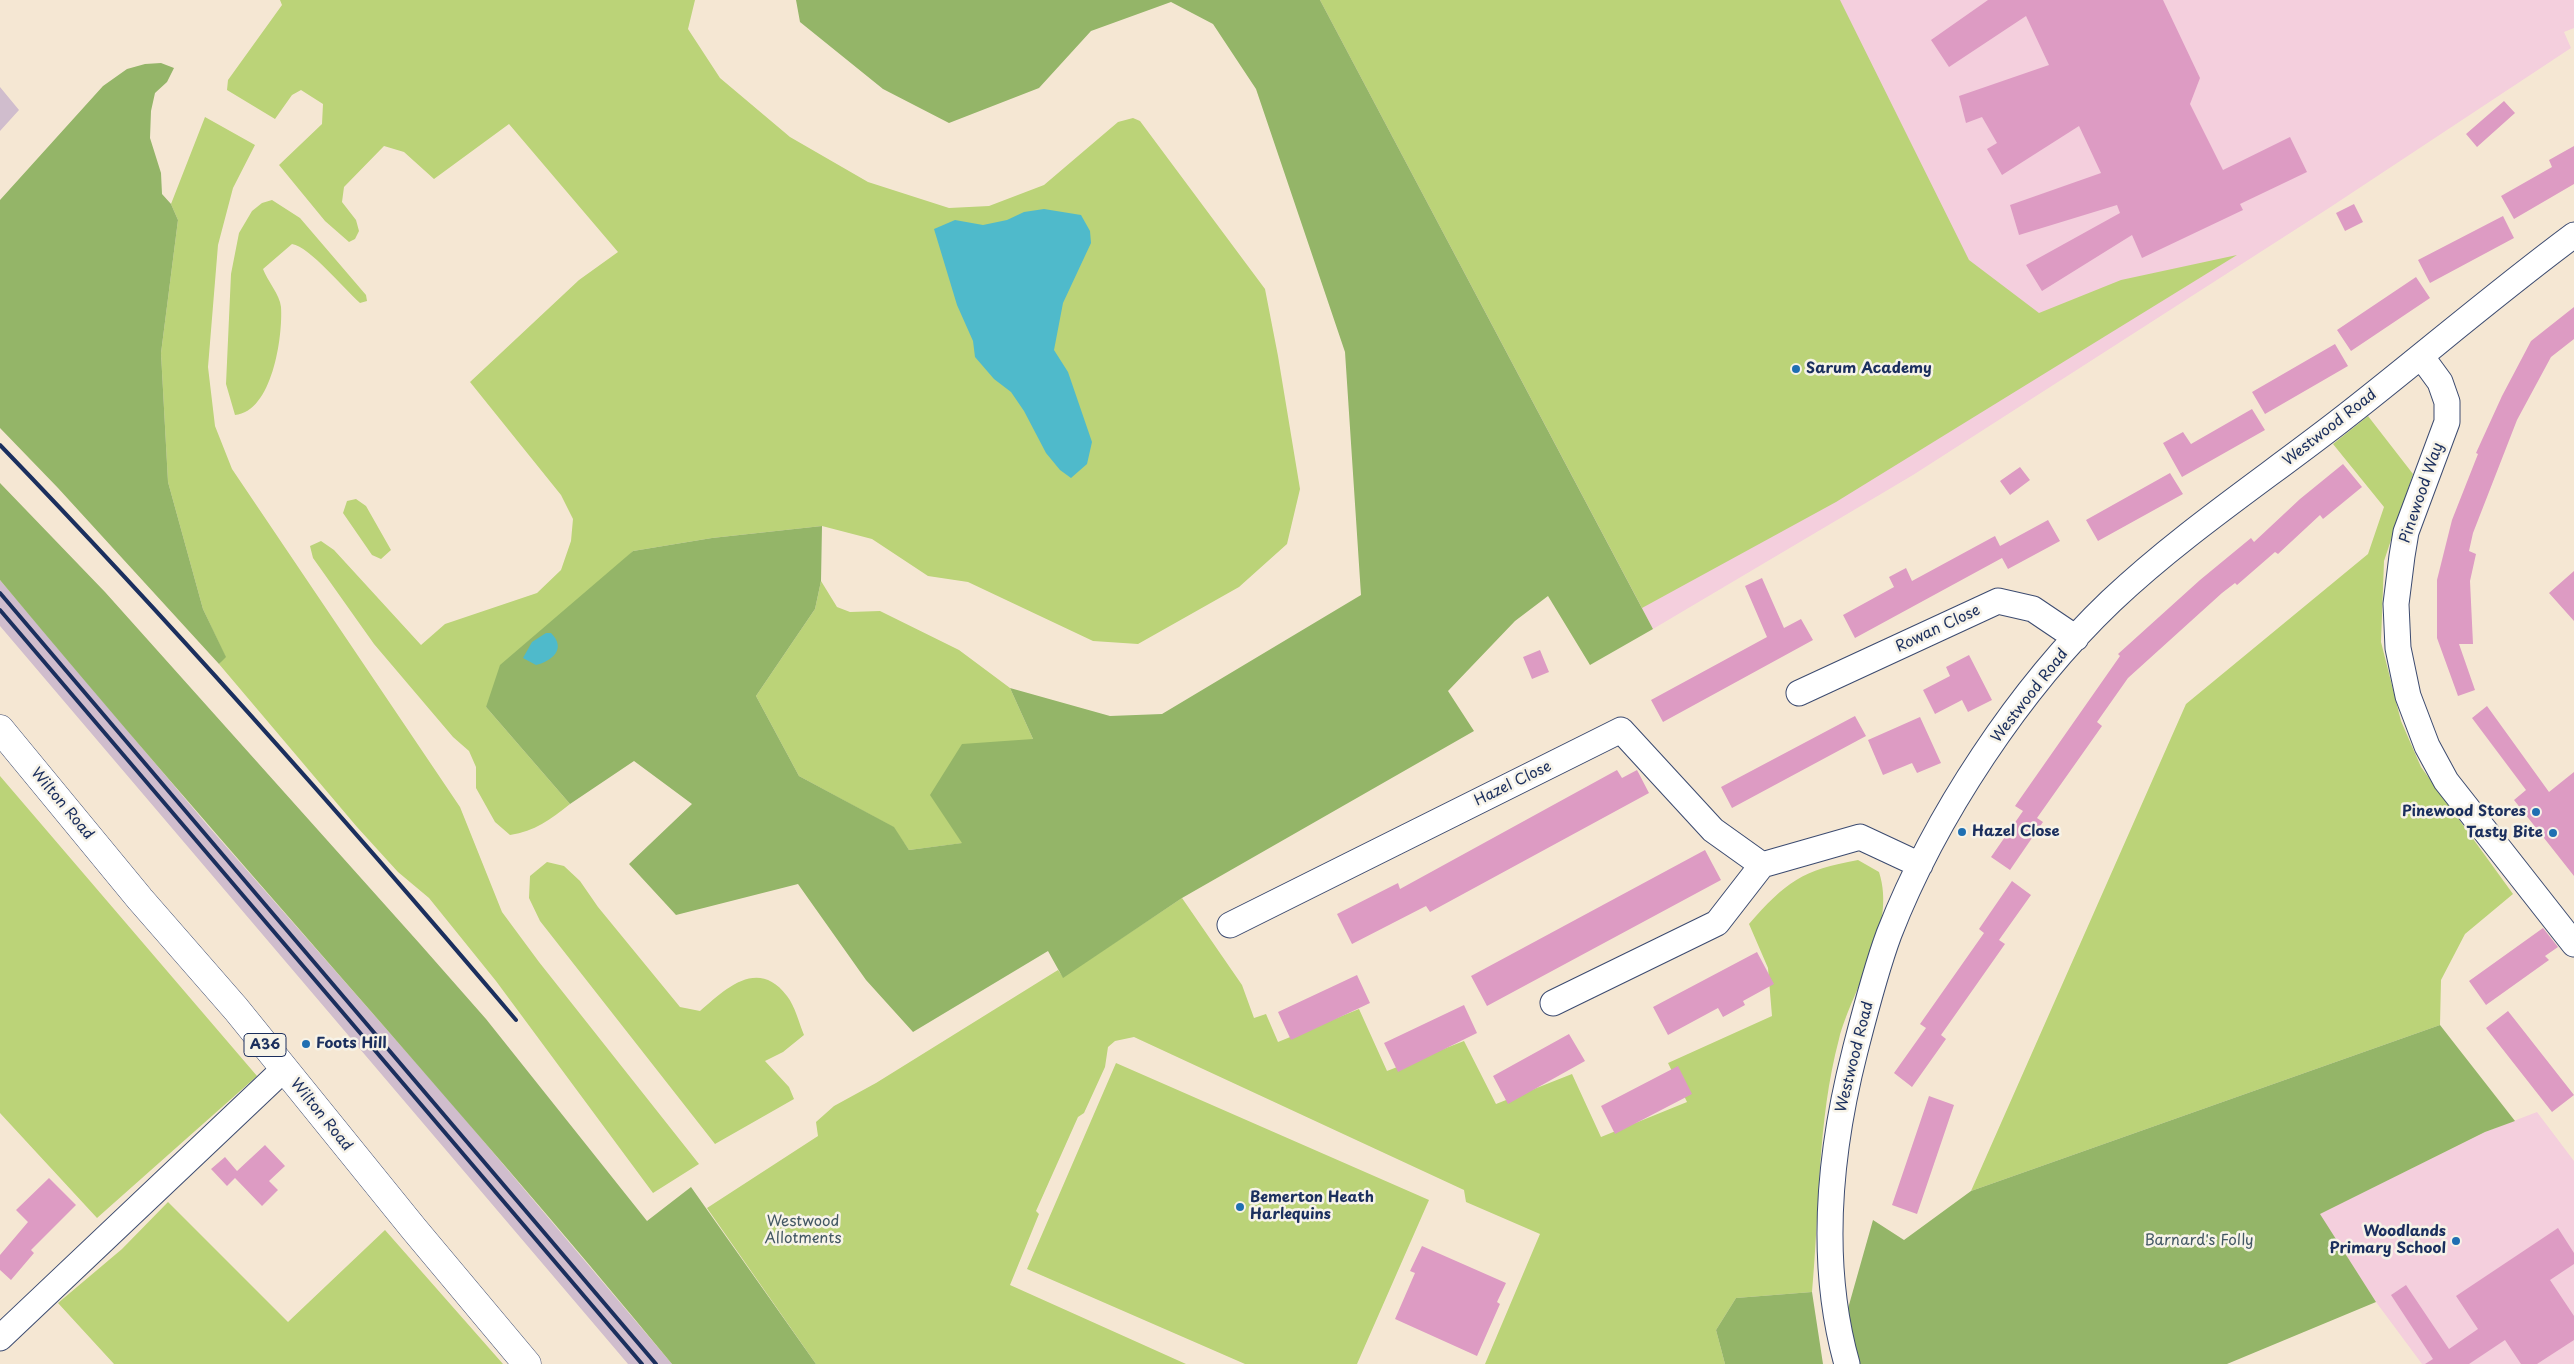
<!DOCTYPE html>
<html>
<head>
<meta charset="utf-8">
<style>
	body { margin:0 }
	canvas { display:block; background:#f5e7d3 }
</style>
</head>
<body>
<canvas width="2574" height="1364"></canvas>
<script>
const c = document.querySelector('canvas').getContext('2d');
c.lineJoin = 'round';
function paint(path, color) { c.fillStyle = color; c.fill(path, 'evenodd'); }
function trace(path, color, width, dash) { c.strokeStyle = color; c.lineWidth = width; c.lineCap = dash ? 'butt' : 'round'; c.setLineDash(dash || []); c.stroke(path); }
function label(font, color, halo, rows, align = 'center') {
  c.font = font + ' "Playpen Sans",sans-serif'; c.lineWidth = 5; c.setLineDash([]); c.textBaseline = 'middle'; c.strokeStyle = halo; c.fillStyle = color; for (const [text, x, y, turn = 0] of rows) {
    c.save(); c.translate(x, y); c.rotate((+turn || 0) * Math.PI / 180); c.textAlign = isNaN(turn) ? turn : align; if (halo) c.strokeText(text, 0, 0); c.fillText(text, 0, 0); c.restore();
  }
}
const built = new Path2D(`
	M1320,0H2574V28L2564,32L2571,48L2329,208L1913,475L1653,629Z
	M2537,1112L2574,1161V1364H2422L2376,1302L2319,1214L2485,1132Z`);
const industrial = new Path2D(`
	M0,87L19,110L0,131Z
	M0,580L209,827L453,1105L672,1364H628L0,626Z`);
const green = new Path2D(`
	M280,0H695L688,29L720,78L790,137L868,182L949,208L989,206L1044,185L1118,122L1133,118L1140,121L1265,289L1278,356L1300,489L1287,544L1239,587L1138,644L1093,641L968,582L928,576L872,539L822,526L712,538L633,551L486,707L570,804C550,820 535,831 510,835L495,822L476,788V767L469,751L453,737L374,644L313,558L310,546L321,541L334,550L421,645L445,624L537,593L561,570L571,541L573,519L561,495L470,382L579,280L618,252L509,124L434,179L404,152L384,146L344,187L342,202L356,220L359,231L355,239L349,242L325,221L279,165L322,124L323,104L301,90L292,95L275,119L227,90L228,80L282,5Z
	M1320,0H1840L1969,260L2039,313L2121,280L2237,255L1836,502L1642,608Z
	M205,117L255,145L233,188L218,245L208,367L215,426L232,469L460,807L502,912L539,962L699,1164L653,1193L496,981L429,898L398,872L357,827L219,664L225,656L203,609L168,482L161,353L178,220L171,204Z
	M272,200L300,218L366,295L367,301L360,303C344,289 310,247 292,244L263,269C267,280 280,295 281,307C283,337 272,412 235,415L226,384L231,274L239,233L252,211L262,203Z
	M2368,416L2413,474L2384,561L2381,642L2401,721L2421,767L2513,894L2465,934L2441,980L2440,1025L1971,1191L2186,704L2368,554L2384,507L2333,444Z
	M356,499L366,506L391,550L381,559L372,555L343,513L347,501Z
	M821,581L837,607L850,612L880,611L959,650L1010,688L1033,739L963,843L909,850L893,827L799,776L756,696L815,609Z
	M0,776L257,1076L97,1218L0,1113Z
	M1858,860L1879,872C1897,928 1853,986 1839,1039C1817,1122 1820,1206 1812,1292L1736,1298L1716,1330L1725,1364H1485L1540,1234L1466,1202L1464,1190L1134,1037L1115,1041L1108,1047L1105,1067L1084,1113L1078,1117L1036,1211L1039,1214L1010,1285L1186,1364H816L707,1208L818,1136L816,1122L834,1106L876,1083L1058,970L1063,977L1182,898L1242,985L1254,1018L1266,1014L1278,1042L1359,1009L1387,1071L1464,1041L1496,1104L1572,1074L1601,1137L1687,1102L1668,1063L1772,1016L1768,968L1749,924C1786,882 1802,870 1858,860Z
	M547,862L564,866L580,881L598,907L680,1007L700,1011C725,989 758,957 787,996C795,1006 799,1023 804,1035L783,1052L765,1061L789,1087L794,1099L715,1144L540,921L529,898L530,876Z
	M1116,1063L1429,1200L1357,1364H1245L1027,1269Z
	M168,1202L288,1322L385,1230L503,1364H114L58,1303L122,1249Z`);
const forest = new Path2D(`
	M796,0H1320L1653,629L1590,665L1548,596L1515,621L1448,691L1474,731L1182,898L1063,978L1048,951L913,1032L866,980L798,884L676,915L629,864L692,804L634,761L570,804L486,707L500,665L633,551L712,538L822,526L821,581L815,609L756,696L799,776L894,827L909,850L962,843L930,795L962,744L1033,739L1010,688L1110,716L1162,714L1361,595L1345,352L1256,89L1213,24L1171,2L1091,31L1039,88L949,123L883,89L800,22Z
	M161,63L174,68L167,82L155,93L151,111L150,138L161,173L162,194L171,204L178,220L161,353L168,482L203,609L226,657L219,664L58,488L0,428V200L103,86L127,69L145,64Z
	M0,483L105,592L420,944L486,1019L647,1221L691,1187L816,1364H672C453,1098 220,845 0,580Z
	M2440,1025L2515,1121L2485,1132L2320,1214L2376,1302L2227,1364H1856L1847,1312L1873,1220L1904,1240L1971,1191Z
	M1812,1292L1823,1364H1725L1716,1330L1736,1298Z`);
const water = new Path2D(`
	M1044,209L1081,215L1090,231L1091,243L1063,303L1054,350L1068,372L1092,442L1087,464L1071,478L1060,470L1046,453L1024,411L1011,392L994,379L975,357L973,341L957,305L934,229L955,220L983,225L1007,220L1024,212Z
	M546,633H551C567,649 552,661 536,665L523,658L532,642Z`);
const building = new Path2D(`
	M1988,0H2163L2200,78L2190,104L2223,170L2290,137L2307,172L2240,204L2243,210L2142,258L2132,235L2042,291L2026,265L2120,213L2117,205L2019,235L2010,205L2101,173L2079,126L2002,175L1987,149L1997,143L1982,117L1966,123L1959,96L2049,65L2026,16L1949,67L1931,40Z
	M2504,101L2515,113L2477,147L2466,134Z
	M2574,146V184L2514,219L2501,196L2552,167L2549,160Z
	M2354,204L2363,222L2345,231L2336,213Z
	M2503,216L2514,238L2430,283L2418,260Z
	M2416,277L2430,298L2351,351L2337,330Z
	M2574,307V339L2551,357L2517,420L2473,533L2469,551L2476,554L2470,581L2473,644H2459L2475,690L2458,696L2437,638V580L2452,520L2478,454L2476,453L2502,396L2531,341Z
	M2335,344L2348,366L2265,414L2252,392Z
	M2252,409L2265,430L2182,477L2163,443L2183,432L2191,444Z
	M2343,464L2362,487L2323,519L2320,515L2278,554L2275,552L2237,585L2235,583L2222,593L2128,678L2097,722L2102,726L2037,818L2043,822L2010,870L1991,857L2023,811L2015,806L2120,656L2118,654L2200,580L2251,538L2254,542L2300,499Z
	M2020,467L2030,480L2010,495L2000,481Z
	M2170,473L2183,494L2098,541L2086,520Z
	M2048,520L2060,541L2008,569L2002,558L1855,638L1843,615L1894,587L1889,577L1906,568L1912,581L1995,536L2000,546Z
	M2574,571V621L2549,593Z
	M1762,578L1784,628L1801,619L1813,640L1663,722L1651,700L1767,637L1745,586Z
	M1540,650L1549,672L1532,679L1523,657Z
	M1969,655L1992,700L1968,712L1962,700L1935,714L1923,690L1950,676L1946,667Z
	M2487,706L2549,792L2574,772V876L2514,800L2526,790L2472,718Z
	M1855,716L1866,736L1732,808L1721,787Z
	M1920,717L1941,763L1917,773L1912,763L1883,775L1868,740Z
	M1617,770L1622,778L1637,770L1649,793L1430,912L1426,906L1352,944L1337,914L1398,883L1400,889Z
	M1705,850L1721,880L1487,1006L1471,976Z
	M2012,881L2031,895L1999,940L2005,944L1941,1035L1946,1039L1912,1087L1894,1073L1926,1028L1920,1024L1984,933L1979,929Z
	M2543,928L2558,947L2545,956L2549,960L2486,1005L2469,981Z
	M1757,952L1774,984L1743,1001L1745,1005L1723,1017L1718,1008L1668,1035L1653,1007Z
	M1357,975L1370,1003L1291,1040L1278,1012Z
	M1464,1005L1477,1033L1398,1072L1384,1043Z
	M2508,1011L2574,1095L2552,1112L2486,1028Z
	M1569,1034L1585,1061L1508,1104L1493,1076Z
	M1678,1066L1692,1094L1615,1134L1601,1106Z
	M1929,1096L1954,1105L1917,1214L1892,1205Z
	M265,1145L285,1166L269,1181L278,1190L262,1206L235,1178L227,1186L211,1169L225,1157L237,1171Z
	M49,1178L76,1205L31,1250L34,1253L11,1280L0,1270V1255L28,1222L16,1210Z
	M2558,1228L2574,1253V1264L2550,1280L2574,1316V1340L2537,1364H2521L2505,1340L2469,1364H2425L2433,1359L2391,1295L2406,1285L2449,1349L2478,1329L2456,1296Z
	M1422,1246L1506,1283L1497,1302L1500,1304L1477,1356L1395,1319L1415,1273L1410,1271Z`);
const minor = new Path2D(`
	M2421,356L2440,382L2447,402V422L2406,532L2402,556L2396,604L2398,648L2408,696L2427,746L2446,781L2574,944
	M1799,693L1998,601L2033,609L2076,638
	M1230,925L1621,730L1713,830L1762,865
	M1553,1003L1717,923L1762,865L1860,837L1920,865
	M0,1338L284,1069
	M1847,1364C1818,1261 1829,1153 1855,1051C1865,1012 1875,972 1889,934C1935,816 2020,688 2111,601C2181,535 2262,481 2337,423C2417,361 2493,295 2574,235`);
const highway = new Path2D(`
	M0,729L140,899L236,1009L414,1229L527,1364`);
const rail = new Path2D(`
	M0,445C179,631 349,823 516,1020
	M0,593L656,1364
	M0,610L642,1364`);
const markers = [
	[1796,369,5,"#1f6fb2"],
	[2536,812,5,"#1f6fb2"],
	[1962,832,5,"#1f6fb2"],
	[2553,833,5,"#1f6fb2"],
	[306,1044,5,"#1f6fb2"],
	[1240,1207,5,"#1f6fb2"],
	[2456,1241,5,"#1f6fb2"]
];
const shields = [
	[265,1045,42]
];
const shieldNames = [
	["A36",265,1045]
];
const poiNames = [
	["Sarum Academy",1806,369],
	["Pinewood Stores",2526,812,"right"],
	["Hazel Close",1972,832],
	["Tasty Bite",2543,833,"right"],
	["Foots Hill",316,1044],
	["Bemerton Heath",1250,1198],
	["Harlequins",1250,1215],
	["Woodlands",2446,1232,"right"],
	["Primary School",2446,1249,"right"]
];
const streetNames = [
	["Westwood Road",2330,428,-38],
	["Pinewood Way",2422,493,-71],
	["Rowan Close",1938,629,-25],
	["Westwood Road",2030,696,-52],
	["Hazel Close",1513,784,-26],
	["Wilton Road",62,804,50],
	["Westwood Road",1855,1057,-76],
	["Wilton Road",321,1115,51]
];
const parkNames = [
	["Westwood",803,1222],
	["Allotments",803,1239],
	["Barnard's Folly",2199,1241]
];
paint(built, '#f4cfdd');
paint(industrial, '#d0bdcd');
paint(green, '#bbd378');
paint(forest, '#94b568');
paint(water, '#4fbacb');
paint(building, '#dd9bc3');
trace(minor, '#3c4b70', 27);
trace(highway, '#3c4b70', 29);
trace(minor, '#fff', 25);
trace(highway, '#fff', 28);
trace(rail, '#1b2f5e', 4);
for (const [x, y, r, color] of markers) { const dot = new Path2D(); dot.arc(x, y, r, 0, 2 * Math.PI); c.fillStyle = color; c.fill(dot); trace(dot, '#f7f3e8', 2); }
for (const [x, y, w] of shields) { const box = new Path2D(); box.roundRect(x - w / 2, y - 11.5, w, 23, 4); c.fillStyle = '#f7f3e8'; c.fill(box); trace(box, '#1b2f5e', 1); }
label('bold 14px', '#1b2f5e', null, shieldNames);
label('bold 15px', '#1b2f5e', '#f7f3e8', poiNames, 'left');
label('15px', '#1b2f5e', '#f7f3e8', streetNames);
label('15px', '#435864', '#f7f3e8', parkNames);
</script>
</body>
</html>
